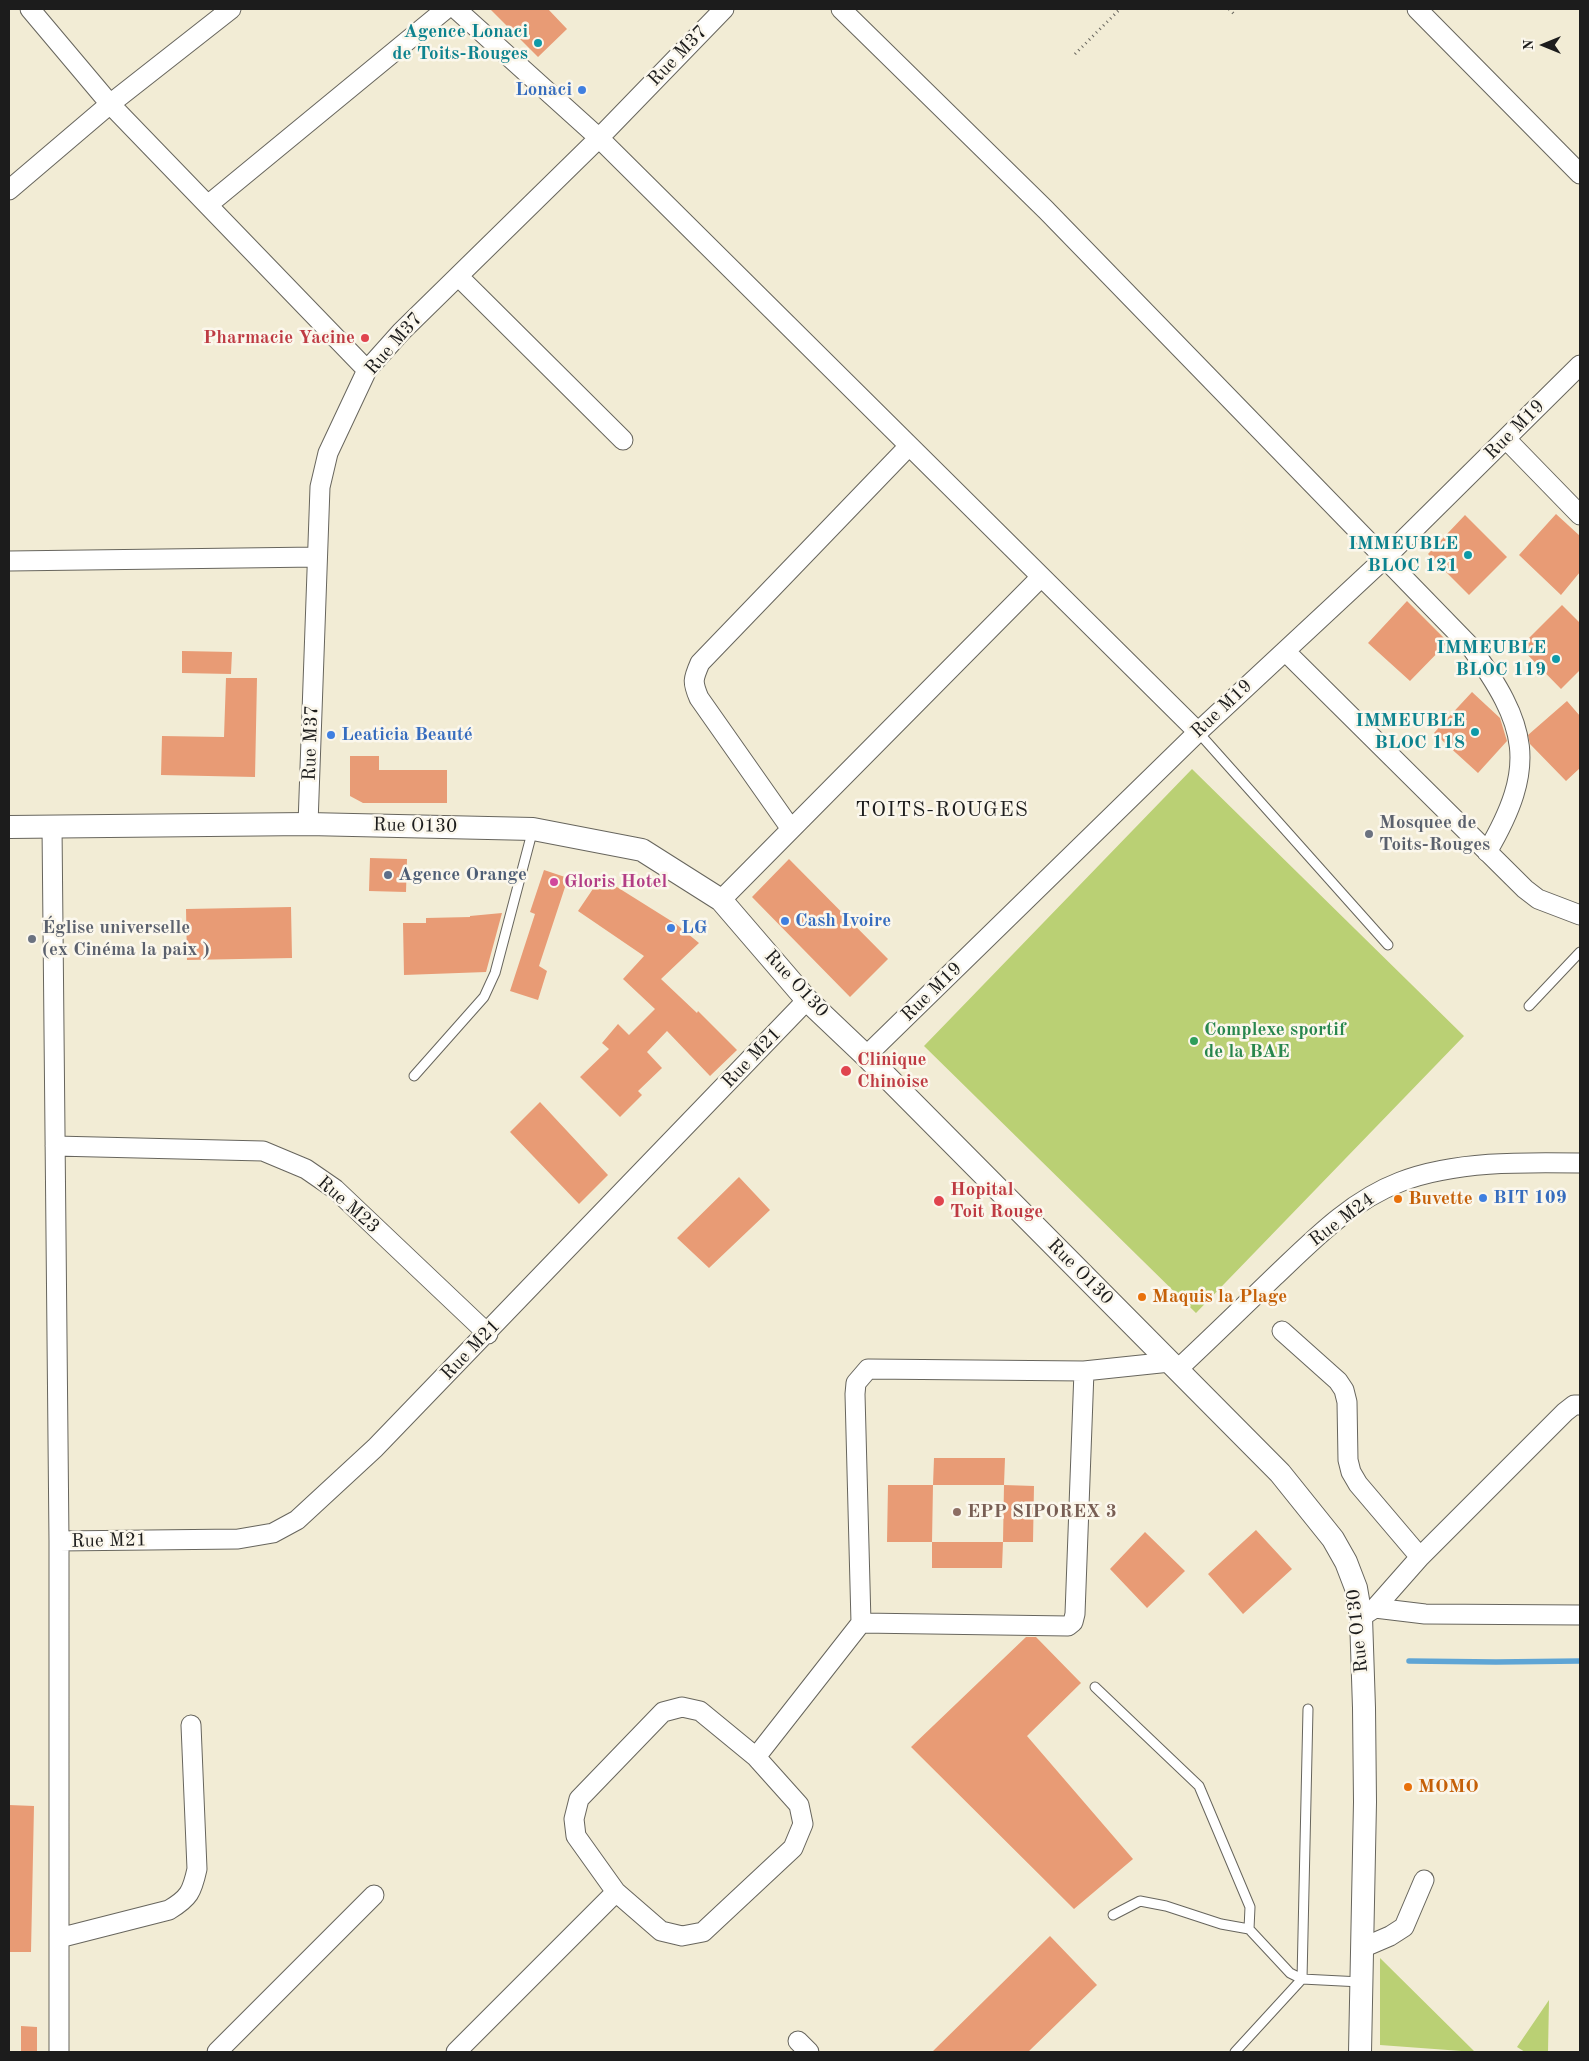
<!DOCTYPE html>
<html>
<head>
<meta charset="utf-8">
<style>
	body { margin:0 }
	#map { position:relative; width:1589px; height:2061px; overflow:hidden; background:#f2ecd5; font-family:"Old Standard TT",serif }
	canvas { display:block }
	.frame { position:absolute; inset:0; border:10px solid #1c1c1c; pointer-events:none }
	.north { position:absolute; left:1519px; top:20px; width:50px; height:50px; -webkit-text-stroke:4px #fbf7ec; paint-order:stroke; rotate:270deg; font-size:14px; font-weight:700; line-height:20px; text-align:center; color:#1c1c1c }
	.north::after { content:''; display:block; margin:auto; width:18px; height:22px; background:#1c1c1c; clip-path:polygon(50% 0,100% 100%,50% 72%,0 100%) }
</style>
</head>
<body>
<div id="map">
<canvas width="1589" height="2061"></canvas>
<div class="frame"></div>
<div class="north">N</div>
</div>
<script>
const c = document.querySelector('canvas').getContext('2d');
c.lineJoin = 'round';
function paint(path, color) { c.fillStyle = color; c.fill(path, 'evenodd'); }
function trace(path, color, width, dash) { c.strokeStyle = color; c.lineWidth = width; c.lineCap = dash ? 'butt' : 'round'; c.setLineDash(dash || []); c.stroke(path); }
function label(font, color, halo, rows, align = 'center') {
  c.font = font + ' "Old Standard TT",serif'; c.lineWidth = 5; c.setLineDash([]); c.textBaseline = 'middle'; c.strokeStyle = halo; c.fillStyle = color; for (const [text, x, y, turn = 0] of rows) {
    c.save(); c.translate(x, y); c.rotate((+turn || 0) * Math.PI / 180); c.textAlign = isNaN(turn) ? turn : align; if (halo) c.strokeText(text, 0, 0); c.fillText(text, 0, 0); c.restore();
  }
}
const green = new Path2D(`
	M1192,769L1464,1036L1196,1313L924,1046Z
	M1380,1958L1475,2052L1380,2045Z
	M1549,2000L1548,2052H1525L1517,2047Z`);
const stream = new Path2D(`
	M1409,1661L1496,1662L1580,1661`);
const building = new Path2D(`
	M490,9H548L567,29L538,57Z
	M1556,514L1580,536V572L1561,595L1519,555Z
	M1465,515L1507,557L1469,595L1428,554Z
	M1407,601L1448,642L1410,681L1368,643Z
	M1562,605L1580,623V670L1561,689L1520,647Z
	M182,651L232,652L231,674L182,673Z
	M226,678H257L255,777L161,775L162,736L224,737Z
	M1472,692L1500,718L1507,741L1478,773L1434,733Z
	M1567,701L1580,716V768L1566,781L1530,744L1528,735Z
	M350,756H379V770H447V803H363L350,796Z
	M370,858L407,859L406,892L369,891Z
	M789,859L888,959L850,997L752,897Z
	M544,870L568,878L539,966L547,971L538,1000L510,991L535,914L530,912Z
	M601,877L676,924L699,943L661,979L697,1013L698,1011L737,1050L710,1076L667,1031L647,1052L662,1068L638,1091L642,1095L620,1117L580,1077L609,1049L602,1043L618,1024L629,1035L655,1009L623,979L644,956L578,911Z
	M291,907L292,958L187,960L186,909Z
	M502,913L486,972L404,975L403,923H426V918L470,917V916Z
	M540,1102L608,1175L579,1204L510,1132Z
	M739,1177L770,1210L709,1268L677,1238Z
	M934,1458H1005L1004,1485H933Z
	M888,1485H933L932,1542H887Z
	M1004,1485L1034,1486L1033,1542H1003Z
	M1256,1530L1292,1569L1243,1614L1208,1574Z
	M1145,1532L1185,1571L1147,1608L1110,1569Z
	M932,1542H1003L1002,1568H932Z
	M1026,1637H1036L1081,1683L1027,1736L1133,1859L1074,1909L911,1747Z
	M9,1805L34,1806L31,1952H9Z
	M1050,1936L1097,1985L1028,2052H932Z
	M21,2026L37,2027V2052H21Z`);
const path = new Path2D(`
	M1229,9L1234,14
	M1075,54L1120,9`);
const service = new Path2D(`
	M1198,732L1388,945
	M1529,1006L1580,952
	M414,1076L484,997L495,973L533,829
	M1095,1687L1199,1786L1250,1907L1249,1929
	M1113,1915L1140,1901L1166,1906L1221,1924L1249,1929L1290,1973L1302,1979L1361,1982
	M1235,2052L1302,1979L1308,1709`);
const minor = new Path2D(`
	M30,9L110,104L367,370
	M456,9L599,138L1198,732
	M841,9L1046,210L1470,646C1528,726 1538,765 1487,852
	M1417,9L1580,174
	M9,190L110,104L231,9
	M209,204L446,9
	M459,277L623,440
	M1506,439L1580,515
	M9,561L317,557
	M1285,651L1525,889L1538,899L1580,915
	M308,824L320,487L328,453L367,370L401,332L599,138L724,9
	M52,826L59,1541V2052
	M791,829L699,698C692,682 693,679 700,663L909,446
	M721,900L1041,577
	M866,1056L1198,732L1385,558L1580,365
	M55,1146L263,1151L306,1169L335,1189L488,1334
	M1282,1331L1338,1381L1344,1390L1347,1402L1348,1460L1351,1472L1358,1484L1420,1557
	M868,1369L1084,1371L1075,1614L1073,1622L1068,1626L861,1623L855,1394L856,1383Z
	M1178,1369C1210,1339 1242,1308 1274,1277C1312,1241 1350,1201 1400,1182C1454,1161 1523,1162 1580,1163
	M1084,1371L1170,1362
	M59,1541L238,1539L273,1533L297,1520L375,1448L807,1000
	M1375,1608L1425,1614L1580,1615
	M1361,1617L1375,1608L1420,1557L1565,1412L1574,1405H1580
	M682,1707L700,1711L756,1757L799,1805L803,1824L793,1848L703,1932L682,1936L661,1931L616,1892L576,1836L574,1819L579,1799L663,1712Z
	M756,1757L861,1623
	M59,1938L169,1910C189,1898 192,1892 197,1869L191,1725
	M1362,1948L1390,1936L1404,1927L1424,1880
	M798,2041L809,2052
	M217,2052L374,1895
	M456,2052L616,1892`);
const tertiary = new Path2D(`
	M9,827L308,824L533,829L642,850L721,900L807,1000L866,1056L1280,1473L1333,1539L1346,1562L1356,1588L1361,1617L1364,1708L1365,1802L1360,2052`);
const markers = [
	[538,43,5,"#0f9aa8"],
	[582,90,5,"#3f7fe0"],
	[365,338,5,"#e0444e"],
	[1468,555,5,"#0f9aa8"],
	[1556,659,5,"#0f9aa8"],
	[1475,732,5,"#0f9aa8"],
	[331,735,5,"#3f7fe0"],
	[1369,834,5,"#6b7280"],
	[388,875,5,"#5c6f8a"],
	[554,882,5,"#d1479c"],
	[785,921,5,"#3f7fe0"],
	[671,928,5,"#3f7fe0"],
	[32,939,5,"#6b7280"],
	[1194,1041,5,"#2e9e5b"],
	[846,1071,6,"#e0444e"],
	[1483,1198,5,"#3f7fe0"],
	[1398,1199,5,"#e8710a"],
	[939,1201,6,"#e0444e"],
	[1142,1297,5,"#e8710a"],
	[957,1512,5,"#8d6e63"],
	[1408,1787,5,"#e8710a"]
];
const cultureNames = [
	["Agence Lonaci",528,32],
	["de Toits-Rouges",528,54],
	["IMMEUBLE",1458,544],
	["BLOC 121",1458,566],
	["IMMEUBLE",1546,648],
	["BLOC 119",1546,670],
	["IMMEUBLE",1465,721],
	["BLOC 118",1465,743]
];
const streetNames = [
	["Rue M37",678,56,-46],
	["Rue M37",394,344,-49],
	["Rue M19",1515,430,-45],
	["Rue M19",1222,709,-43],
	["Rue M37",311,743,-88],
	["Rue O130",415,826,1],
	["Rue O130",796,984,47],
	["Rue M19",932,992,-44],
	["Rue M21",752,1058,-46],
	["Rue M23",348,1205,41],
	["Rue M24",1342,1220,-37],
	["Rue O130",1080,1272,45],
	["Rue M21",471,1350,-46],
	["Rue M21",109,1541,-1],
	["Rue O130",1358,1631,-96]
];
const shopNames = [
	["Lonaci",572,90,"right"],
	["Leaticia Beauté",341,735],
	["Cash Ivoire",795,921],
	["LG",681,928],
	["BIT 109",1493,1198]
];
const healthNames = [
	["Pharmacie Yacine",355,338,"right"],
	["Clinique",857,1060],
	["Chinoise",857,1082],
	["Hopital",950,1190],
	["Toit Rouge",950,1212]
];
const worshipNames = [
	["Mosquee de",1379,823],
	["Toits-Rouges",1379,845],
	["Église universelle",42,928],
	["(ex Cinéma la paix )",42,950]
];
const serviceNames = [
	["Agence Orange",398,875]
];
const hotelNames = [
	["Gloris Hotel",564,882]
];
const leisureNames = [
	["Complexe sportif",1204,1030],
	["de la BAE",1204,1052]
];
const foodNames = [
	["Buvette",1408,1199],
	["Maquis la Plage",1152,1297],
	["MOMO",1418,1787]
];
const educationNames = [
	["EPP SIPOREX 3",967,1512]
];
const quarterNames = [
	["TOITS-ROUGES",942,810]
];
paint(green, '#bad074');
trace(stream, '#5fa5d5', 5.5);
paint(building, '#e89b75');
trace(service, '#67655d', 11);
trace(minor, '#67655d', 21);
trace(tertiary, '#67655d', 24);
trace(path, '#67655d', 3, [1, 4]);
trace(service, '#fff', 9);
trace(minor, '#fff', 19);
trace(tertiary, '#fff', 22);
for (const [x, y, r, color] of markers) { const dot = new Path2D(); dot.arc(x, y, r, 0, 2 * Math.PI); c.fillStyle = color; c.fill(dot); trace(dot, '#fbf7ec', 2); }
label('bold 19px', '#0d838f', '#fbf7ec', cultureNames, 'right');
label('19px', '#1c1c1c', '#fbf7ec', streetNames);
label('bold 19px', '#366cbe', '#fbf7ec', shopNames, 'left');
label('bold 19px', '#be3a42', '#fbf7ec', healthNames, 'left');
label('bold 19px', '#5b616d', '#fbf7ec', worshipNames, 'left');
label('bold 19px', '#4e5e75', '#fbf7ec', serviceNames, 'left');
label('bold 19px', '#b23c85', '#fbf7ec', hotelNames, 'left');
label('bold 19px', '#27864d', '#fbf7ec', leisureNames, 'left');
label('bold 19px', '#c56008', '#fbf7ec', foodNames, 'left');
label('bold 19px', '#785e54', '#fbf7ec', educationNames, 'left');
c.letterSpacing = '1px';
label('21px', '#1c1c1c', '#fbf7ec', quarterNames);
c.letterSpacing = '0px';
</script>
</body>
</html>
